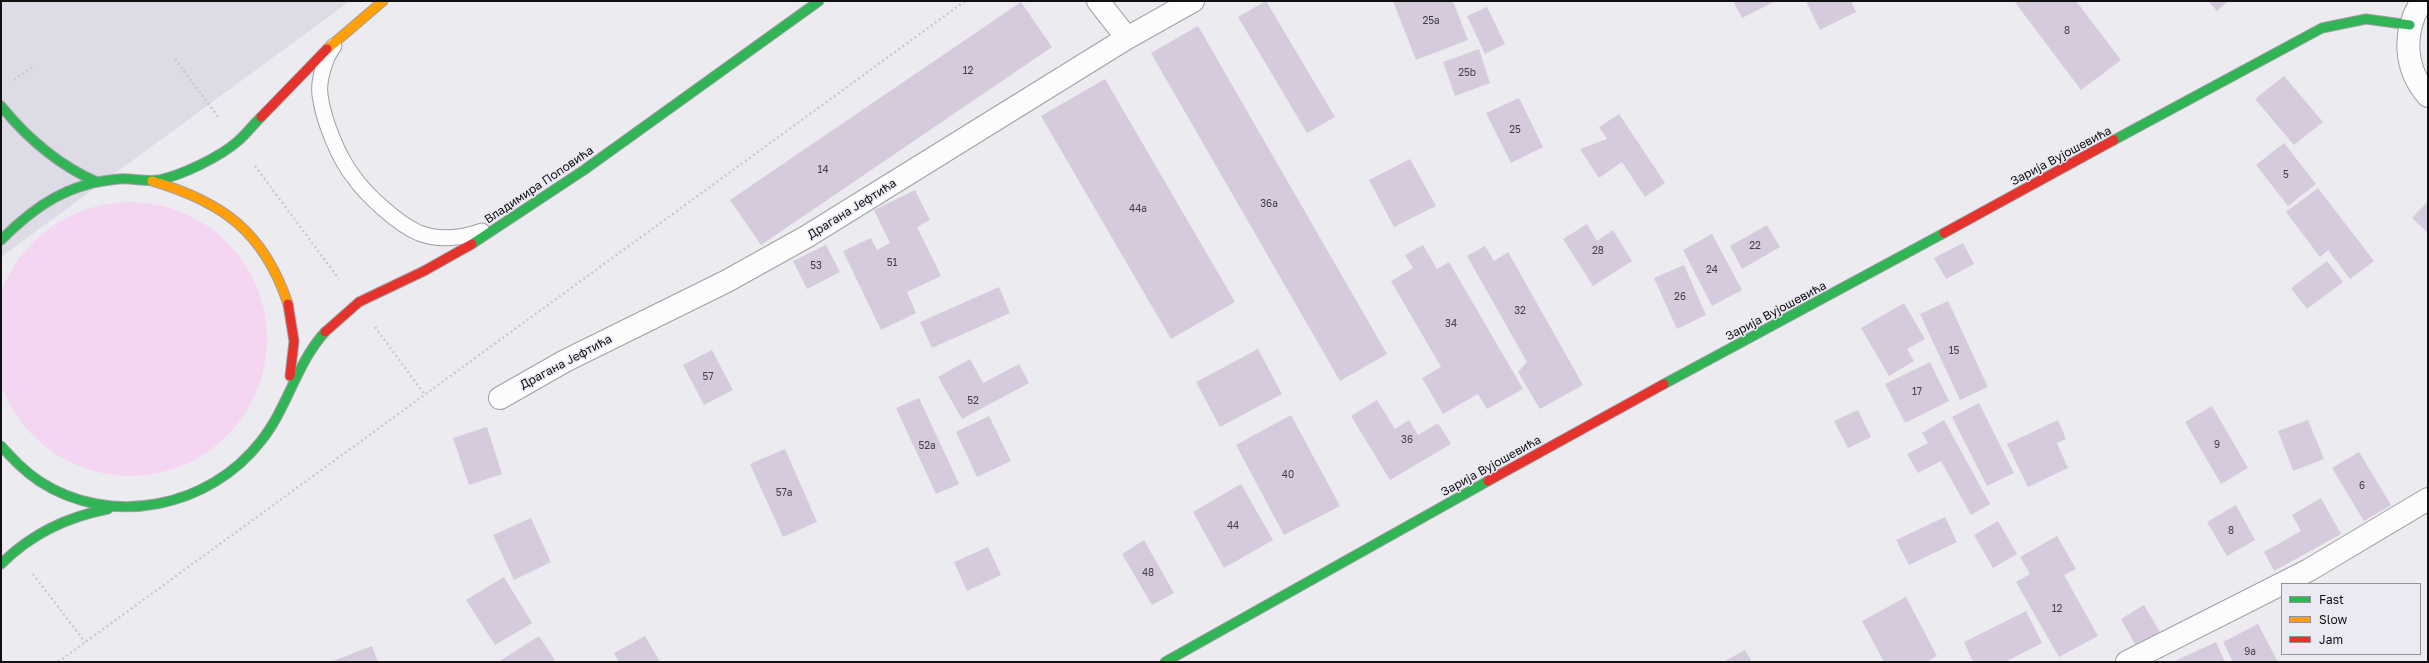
<!DOCTYPE html>
<html>
<head>
<meta charset="utf-8">
<style>
	body { margin:0 }
	#map { position:relative; width:2429px; height:663px; overflow:hidden; background:#ecebf0; font-family:"Golos Text",sans-serif }
	canvas { display:block }
	.frame { position:absolute; inset:0; border:2px solid #101013; pointer-events:none }
	.legend { position:absolute; left:2281px; top:583px; width:140px; height:72px; box-sizing:border-box; background:#ebe9f2; border:1px solid #939299; margin:0; padding:5px 7px; list-style:none; font-size:12px; color:#101013 }
	.legend li { display:flex; align-items:center; gap:8px; height:20px }
	.legend b { width:20px; border:1px solid #939299 }
</style>
</head>
<body>
<div id="map">
<canvas width="2429" height="663"></canvas>
<div class="frame"></div>
<ul class="legend">
<li><b style="height:5px;background:#30b455"></b>Fast</li>
<li><b style="height:5px;background:#ff9f0a"></b>Slow</li>
<li><b style="height:5px;background:#e5322d"></b>Jam</li>
</ul>
</div>
<script>
const c = document.querySelector('canvas').getContext('2d');
c.lineJoin = 'round';
function paint(path, color) { c.fillStyle = color; c.fill(path, 'evenodd'); }
function trace(path, color, width, dash) { c.strokeStyle = color; c.lineWidth = width; c.lineCap = dash ? 'butt' : 'round'; c.setLineDash(dash || []); c.stroke(path); }
function label(font, color, halo, rows, align = 'center') {
  c.font = font + ' "Golos Text",sans-serif'; c.lineWidth = 3; c.setLineDash([]); c.textBaseline = 'middle'; c.strokeStyle = halo; c.fillStyle = color; for (const [text, x, y, turn = 0] of rows) {
    c.save(); c.translate(x, y); c.rotate((+turn || 0) * Math.PI / 180); c.textAlign = isNaN(turn) ? turn : align; if (halo) c.strokeText(text, 0, 0); c.fillText(text, 0, 0); c.restore();
  }
}
const built = new Path2D(`
	M1,1H350L1,257Z`);
const green = new Path2D(`
	M-7 339a137 137 0 1 1 274 0a137 137 0 1 1-274 0Z`);
const building = new Path2D(`
	M1266,1L1335,117L1307,133L1238,17Z
	M1393,1H1453L1468,40L1416,60Z
	M1733,1H1776L1742,18Z
	M1806,1H1851L1856,12L1820,30Z
	M2014,1H2076L2121,60L2081,90Z
	M2208,1H2228L2217,11Z
	M1021,2L1052,47L761,245L730,200Z
	M1487,7L1505,44L1485,54L1467,16Z
	M1198,26L1387,354L1340,381L1151,53Z
	M1479,49L1490,83L1455,96L1443,62Z
	M2284,76L2323,122L2294,145L2255,99Z
	M1105,79L1235,302L1171,339L1041,116Z
	M1519,98L1543,147L1511,163L1486,113Z
	M1619,114L1665,183L1645,197L1622,162L1599,178L1580,149L1607,139L1599,127Z
	M2284,143L2316,184L2288,206L2256,165Z
	M1410,159L1436,206L1394,227L1369,180Z
	M2318,188L2374,261L2350,279L2328,250L2320,257L2286,212Z
	M915,190L930,220L917,227L941,276L907,292L916,313L881,330L843,251L871,238L877,250L890,243L874,210Z
	M2428,201V233L2412,218Z
	M1587,224L1597,241L1613,230L1632,261L1593,286L1563,239Z
	M1767,225L1780,247L1742,269L1730,246Z
	M1712,234L1742,290L1712,306L1683,250Z
	M1963,243L1974,264L1946,279L1934,258Z
	M826,245L840,272L807,289L793,261Z
	M1423,245L1437,269L1449,262L1523,389L1487,409L1478,394L1443,414L1422,378L1441,367L1391,281L1413,268L1405,255Z
	M1485,246L1494,261L1508,252L1583,385L1540,409L1518,372L1527,362L1467,256Z
	M2327,261L2343,282L2307,309L2291,288Z
	M1684,265L1706,315L1677,329L1654,278Z
	M999,287L1010,313L932,348L920,322Z
	M1948,301L1988,387L1960,400L1920,314Z
	M1904,303L1925,339L1907,349L1914,361L1889,376L1861,328Z
	M1258,349L1282,394L1220,427L1196,382Z
	M712,350L733,390L704,405L683,365Z
	M970,359L983,383L1019,364L1029,383L962,419L938,377Z
	M1930,362L1949,401L1905,423L1885,384Z
	M919,398L959,484L936,494L896,408Z
	M1377,400L1395,429L1409,420L1418,435L1438,423L1451,444L1390,480L1351,416Z
	M1979,403L2014,473L1987,486L1952,417Z
	M2212,406L2248,468L2221,484L2185,422Z
	M1858,410L1871,437L1848,448L1834,421Z
	M1291,415L1340,506L1284,535L1236,445Z
	M989,416L1011,461L977,477L956,432Z
	M1944,420L1990,504L1971,515L1941,461L1918,473L1907,454L1928,443L1922,433Z
	M2058,420L2066,439L2057,443L2068,468L2028,487L2007,444Z
	M2308,420L2324,459L2293,471L2278,431Z
	M487,427L502,474L469,485L453,438Z
	M785,449L817,522L783,537L750,464Z
	M2359,452L2391,505L2364,521L2332,468Z
	M1241,484L1273,540L1224,568L1193,512Z
	M2321,498L2341,534L2274,571L2264,552L2301,531L2292,515Z
	M2236,505L2255,540L2227,556L2207,522Z
	M1945,517L1957,542L1909,565L1896,540Z
	M531,518L551,562L514,580L493,535Z
	M1998,521L2017,554L1993,568L1974,535Z
	M2057,536L2076,569L2064,575L2098,636L2059,657L2016,582L2030,574L2020,557Z
	M1144,540L1174,593L1152,605L1122,554Z
	M988,547L1001,575L967,591L954,562Z
	M504,577L532,623L495,645L466,600Z
	M1906,597L1937,656L1926,662H1884L1862,621Z
	M2144,605L2160,632L2136,646L2121,619Z
	M2026,611L2042,643L2005,662H1973L1964,642Z
	M2258,624L2278,662H2233L2223,642Z
	M539,636L556,662H498Z
	M645,636L660,662H619L614,653Z
	M2216,642L2225,662H2173Z
	M372,646L378,662H331Z
	M1745,650L1752,662H1723Z`);
const path = new Path2D(`
	M175,59L219,118
	M14,80L32,67
	M255,166L339,279
	M375,327L425,395
	M33,574L85,642
	M58,662L965,1`);
const lane = new Path2D(`
	M334,46C325,57 318,81 320,95C323,119 338,157 353,176C366,195 398,224 419,233C439,241 463,238 482,231`);
const street = new Path2D(`
	M1098,1L1127,38
	M2422,1C2402,31 2404,69 2428,96
	M500,398L565,361L727,281L806,237L1127,38L1193,1
	M2127,662L2309,570L2428,499`);
const fast = new Path2D(`
	M1,106C28,139 58,165 97,182
	M2114,140L2322,28L2366,19L2410,25
	M1,240C36,205 69,183 119,179C132,178 146,182 159,180C182,175 220,157 238,141C246,134 253,125 261,117
	M472,244L584,170L819,1
	M1664,384L1944,233
	M1,446C13,459 24,471 39,481C111,528 209,508 261,441C288,407 296,364 325,332
	M1,564C31,534 66,517 108,509
	M1165,662L1488,481`);
const slow = new Path2D(`
	M327,49L383,1
	M152,181C223,202 264,232 288,304`);
const jam = new Path2D(`
	M261,117L327,49
	M1944,233L2114,140
	M288,304L294,341L290,376
	M325,332L359,302L424,271L472,244
	M1488,481L1664,384`);
const numberNames = [
	["25a",1431,21],
	["8",2067,31],
	["12",968,71],
	["25b",1467,73],
	["25",1515,130],
	["14",823,170],
	["5",2286,175],
	["36a",1269,204],
	["44a",1138,209],
	["22",1755,246],
	["28",1598,251],
	["51",892,263],
	["53",816,266],
	["24",1712,270],
	["26",1680,297],
	["32",1520,311],
	["34",1451,324],
	["15",1954,351],
	["57",708,377],
	["17",1917,392],
	["52",973,401],
	["36",1407,440],
	["9",2217,445],
	["52a",927,446],
	["40",1288,475],
	["6",2362,486],
	["57a",784,493],
	["44",1233,526],
	["8",2231,531],
	["48",1148,573],
	["12",2057,609],
	["9a",2250,652]
];
const streetNames = [
	["Зарија Вујошевића",2061,156,-28],
	["Владимира Поповића",539,185,-34],
	["Драгана Јефтића",852,209,-32],
	["Зарија Вујошевића",1776,311,-28],
	["Драгана Јефтића",566,362,-28],
	["Зарија Вујошевића",1491,466,-29]
];
paint(built, '#dddce6');
paint(green, '#f5d6f2');
paint(building, '#d5cbdc');
trace(lane, '#a09fa3', 17);
trace(street, '#a09fa3', 24);
trace(fast, '#a09fa3', 11);
trace(slow, '#a09fa3', 11);
trace(jam, '#a09fa3', 11);
trace(path, '#cacacc', 2.5, [2, 3]);
trace(lane, '#fcfcfd', 15);
trace(street, '#fcfcfd', 22);
trace(fast, '#30b455', 9);
trace(slow, '#ff9f0a', 9);
trace(jam, '#e5322d', 9);
label('10px', '#413f45', null, numberNames);
label('12px', '#101013', '#ebe9f2', streetNames);
</script>
</body>
</html>
